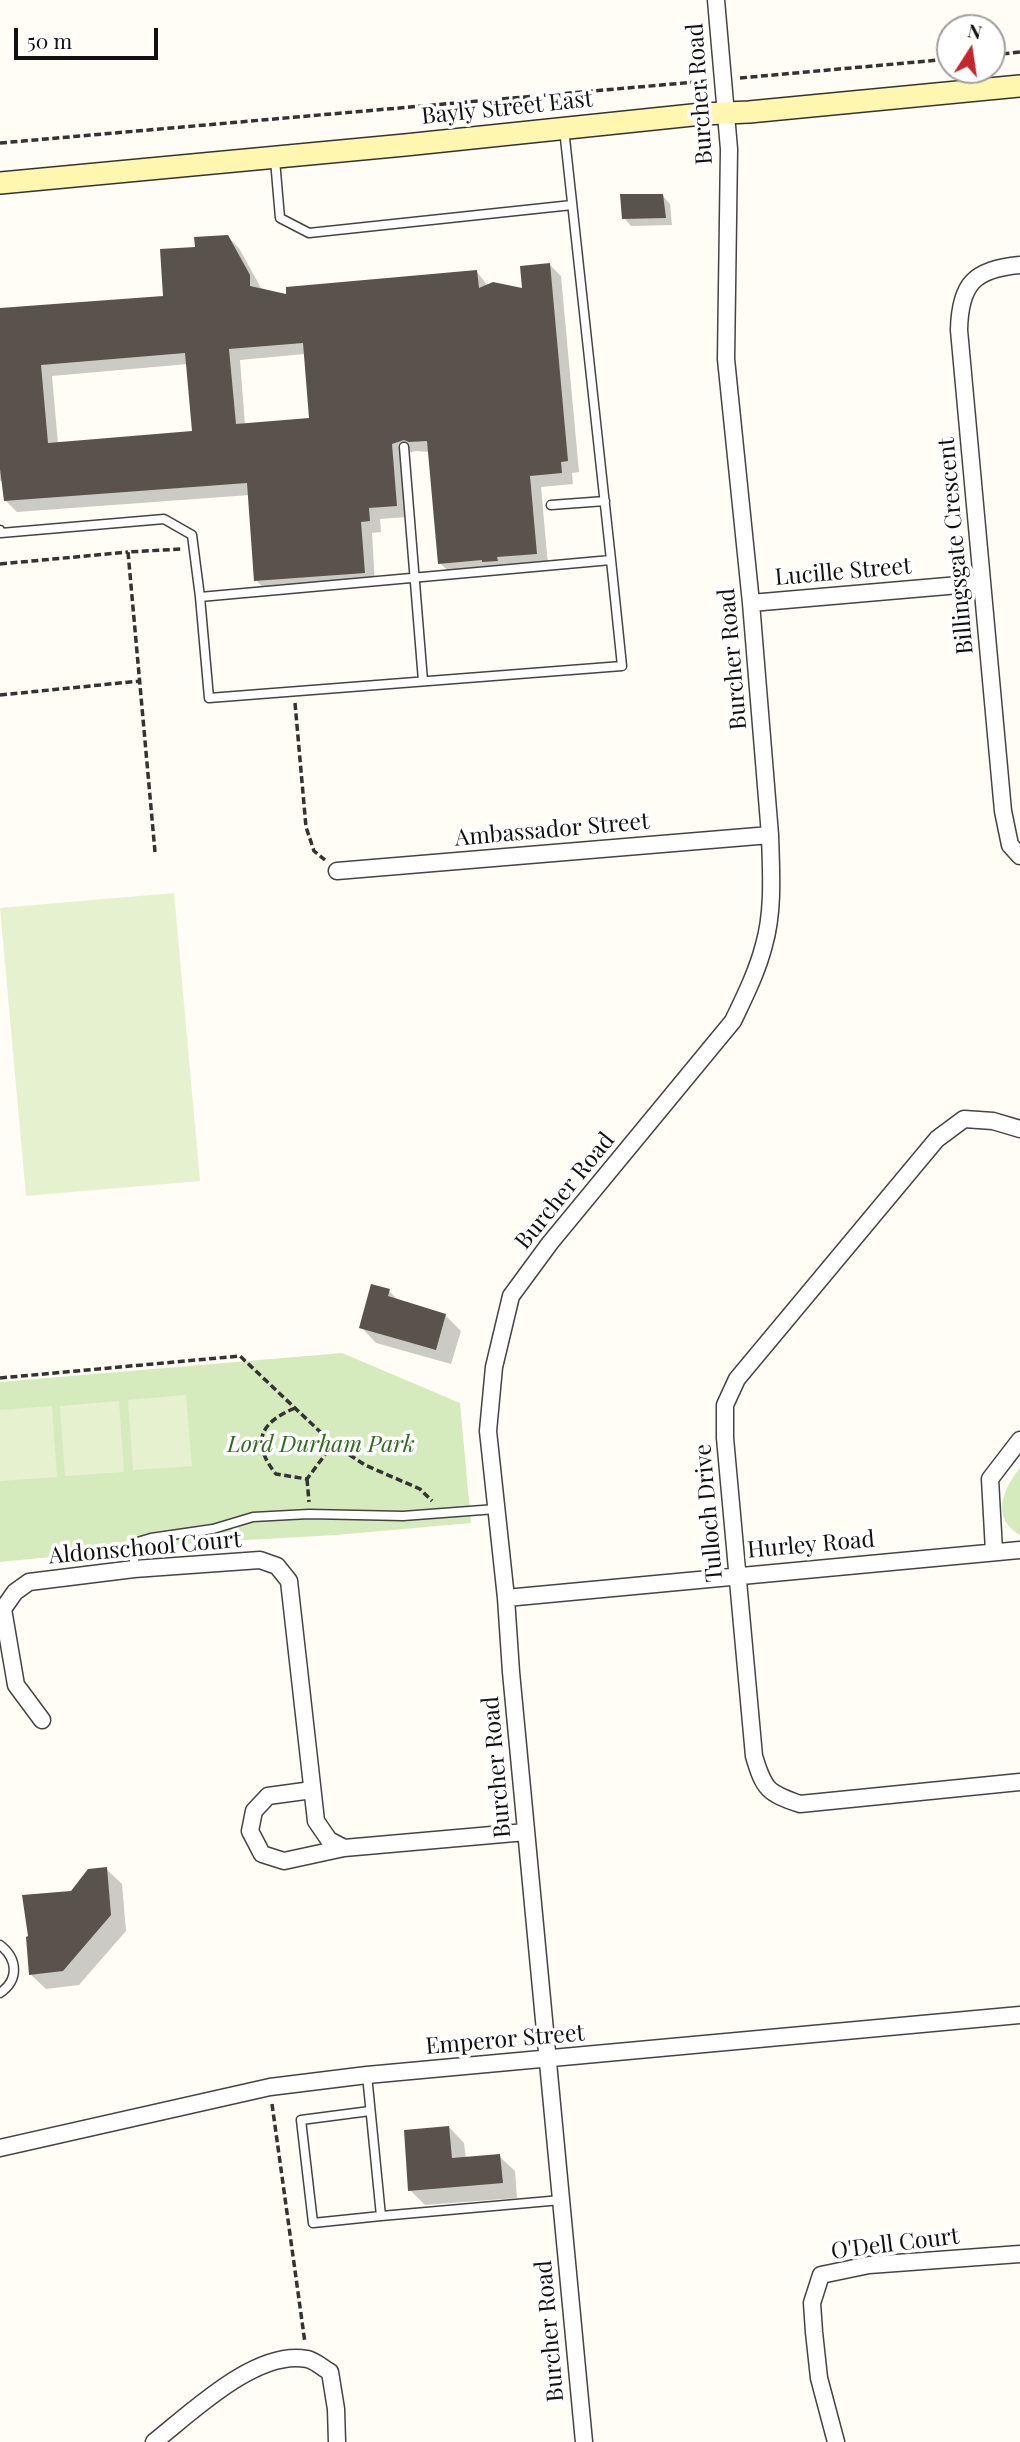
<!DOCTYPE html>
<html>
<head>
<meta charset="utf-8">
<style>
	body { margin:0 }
	#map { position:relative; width:1020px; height:2442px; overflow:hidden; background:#fffdf5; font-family:"Playfair Display",serif }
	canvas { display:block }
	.north { position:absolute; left:936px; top:14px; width:70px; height:70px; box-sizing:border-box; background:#fff; border:2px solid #a0a0a0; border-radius:50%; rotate:12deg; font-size:19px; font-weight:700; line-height:28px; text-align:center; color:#111 }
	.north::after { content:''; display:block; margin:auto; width:24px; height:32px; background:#c4262e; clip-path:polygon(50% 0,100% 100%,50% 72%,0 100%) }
	.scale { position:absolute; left:14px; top:28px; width:144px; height:32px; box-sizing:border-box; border:4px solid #111; border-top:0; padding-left:9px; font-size:21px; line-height:24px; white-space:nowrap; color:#111; -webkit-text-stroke:5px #fff; paint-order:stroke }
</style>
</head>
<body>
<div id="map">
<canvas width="1020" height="2442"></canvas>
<div class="north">N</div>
<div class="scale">50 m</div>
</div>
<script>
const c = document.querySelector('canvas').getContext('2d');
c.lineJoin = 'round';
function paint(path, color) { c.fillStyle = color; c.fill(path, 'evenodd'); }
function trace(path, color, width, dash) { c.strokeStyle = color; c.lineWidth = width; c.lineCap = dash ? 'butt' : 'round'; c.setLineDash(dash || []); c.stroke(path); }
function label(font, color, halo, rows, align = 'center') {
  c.font = font + ' "Playfair Display",serif'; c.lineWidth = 7; c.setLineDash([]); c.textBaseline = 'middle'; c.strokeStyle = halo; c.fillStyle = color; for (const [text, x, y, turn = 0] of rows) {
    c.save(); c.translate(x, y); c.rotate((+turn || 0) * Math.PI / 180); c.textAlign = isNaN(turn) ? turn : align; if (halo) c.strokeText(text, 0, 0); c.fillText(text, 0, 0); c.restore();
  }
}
const green = new Path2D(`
	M342,1353L460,1403L471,1523L336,1535L193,1543L0,1562V1382Z
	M1020,1468V1535C990,1518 1003,1489 1020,1468Z`);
const pitch = new Path2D(`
	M174,893L200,1181L26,1196L0,908Z
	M186,1395L192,1466L133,1470L128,1400Z
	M119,1401L124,1472L65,1476L60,1406Z
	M52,1406L57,1477L0,1481V1410Z`);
const shadow = new Path2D(`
	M663,196L670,204L672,225L631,226L624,218Z
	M227,236L239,248L261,288L288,296L477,272L488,286L524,291L550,265L561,276L579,472L572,473L573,484L541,487L548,565L452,575L440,563L430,452L415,451L402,455L407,517L380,519L381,532L372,533L375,584L267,592L256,580L250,495L17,512L5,500L4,481H0V309L165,298L197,248ZM305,354L311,419L245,425L240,360ZM188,364L194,432L58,444L52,376Z
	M389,1291L400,1302L445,1315L461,1331L451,1364L376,1343L361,1327Z
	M106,1869L122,1884L126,1931L79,1985L46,1989L30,1974L72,1892Z
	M449,2127L464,2143L466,2159L499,2156L515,2171L517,2198L425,2205L410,2190Z`);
const building = new Path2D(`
	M620,194H663L666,218L622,219Z
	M228,235L250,275V286L286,294V287L477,270L479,288L493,282L522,288L520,266L550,263L568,461L561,462L562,473L530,476L537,554L497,557L498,561L482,562V560L438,564L427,441L409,442L404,440L392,444L397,506L369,508L370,521L361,522L365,573L254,581L247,483L4,501L0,469V308L163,296L160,249L195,247L194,237ZM303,343L309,418L236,424L229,349ZM185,353L192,431L48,443L41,365Z
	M371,1284L390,1289L388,1296L446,1314L436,1350L359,1328Z
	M107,1867L111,1915L63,1971L29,1975L26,1937L28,1936L22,1895L71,1891L88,1869Z
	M449,2126L452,2158L500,2154L503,2183L408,2191L404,2130Z`);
const path = new Path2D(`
	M992,55L1020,52
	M740,78L950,59
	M0,143L707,81
	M0,564L128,552
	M0,695L140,681
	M295,703L306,827L314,851L325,860
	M155,852L128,552L181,549
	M0,1378L240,1356L333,1444L365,1465L420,1489L432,1501
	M295,1408C259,1423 251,1443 276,1474L307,1479L333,1444
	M307,1479L309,1502
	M272,2104L305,2343`);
const lane = new Path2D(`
	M275,160L280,218L309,233L572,205
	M404,447L423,681
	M551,505L605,501
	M0,530L1,533L164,519L192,535L200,597L611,560L564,129
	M200,597L209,698L622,666L611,560
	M134,1569V1543L151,1538L213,1529L253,1517L309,1514L403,1516L496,1509
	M0,1945C18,1959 19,1980 0,1993
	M367,2075L381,2216L561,2200
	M370,2111L301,2120L313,2223L381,2216`);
const street = new Path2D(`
	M1020,265C974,269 960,284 959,330L1003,811L1010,845L1020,856
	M751,603L982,583
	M337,871L770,835
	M1020,1129L993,1121L964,1119L937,1139L737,1379L725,1405V1438L754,1756C764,1790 768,1793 800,1804L1020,1782
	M994,1551L990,1479L1020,1440
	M506,1598L1020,1550
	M42,1720L16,1685L3,1609L15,1592L29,1582L134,1569L260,1560L277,1566L289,1581L316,1821L329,1840L344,1848L526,1832
	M312,1790L268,1796L254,1811L250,1831L262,1854L284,1861L344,1848
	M0,2148L270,2087L367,2075L1020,2015
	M154,2442C191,2413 256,2349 307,2359C314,2360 323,2368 330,2372L336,2409L337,2442
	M584,2442L511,1672L506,1598L488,1431L494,1367L511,1296L550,1243L733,1021C745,996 757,972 764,945C774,910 771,871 770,835L751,603L726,359L729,149L716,0
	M836,2442L819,2378L814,2332L812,2303L821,2275L869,2265L1020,2254`);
const secondary = new Path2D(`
	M0,183L405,145L702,114L749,112L1020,86`);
const streetNames = [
	["Burcher Road",700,94,-94],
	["Bayly Street East",507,108,-6],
	["Billingsgate Crescent",956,546,-95],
	["Lucille Street",843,572,-5],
	["Burcher Road",733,659,-95],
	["Ambassador Street",552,830,-5],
	["Burcher Road",565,1191,-51],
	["Tulloch Drive",709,1513,-95],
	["Hurley Road",811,1545,-5],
	["Aldonschool Court",145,1548,-5],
	["Burcher Road",497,1767,-95],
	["Emperor Street",505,2040,-5],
	["O'Dell Court",895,2244,-7],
	["Burcher Road",550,2331,-95]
];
const parkNames = [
	["Lord Durham Park",321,1445]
];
paint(green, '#d5ebbd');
paint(pitch, '#e6f2cf');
paint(shadow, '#0003');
paint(building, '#5a524d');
trace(lane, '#444', 11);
trace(street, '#444', 19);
trace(secondary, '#333', 24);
trace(path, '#333', 3.5, [7, 3.5]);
trace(lane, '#fff', 8);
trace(street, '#fff', 16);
trace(secondary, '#fff6b0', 21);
label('23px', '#111', '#fff', streetNames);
label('italic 23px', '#2f6b1f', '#fff', parkNames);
</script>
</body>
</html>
